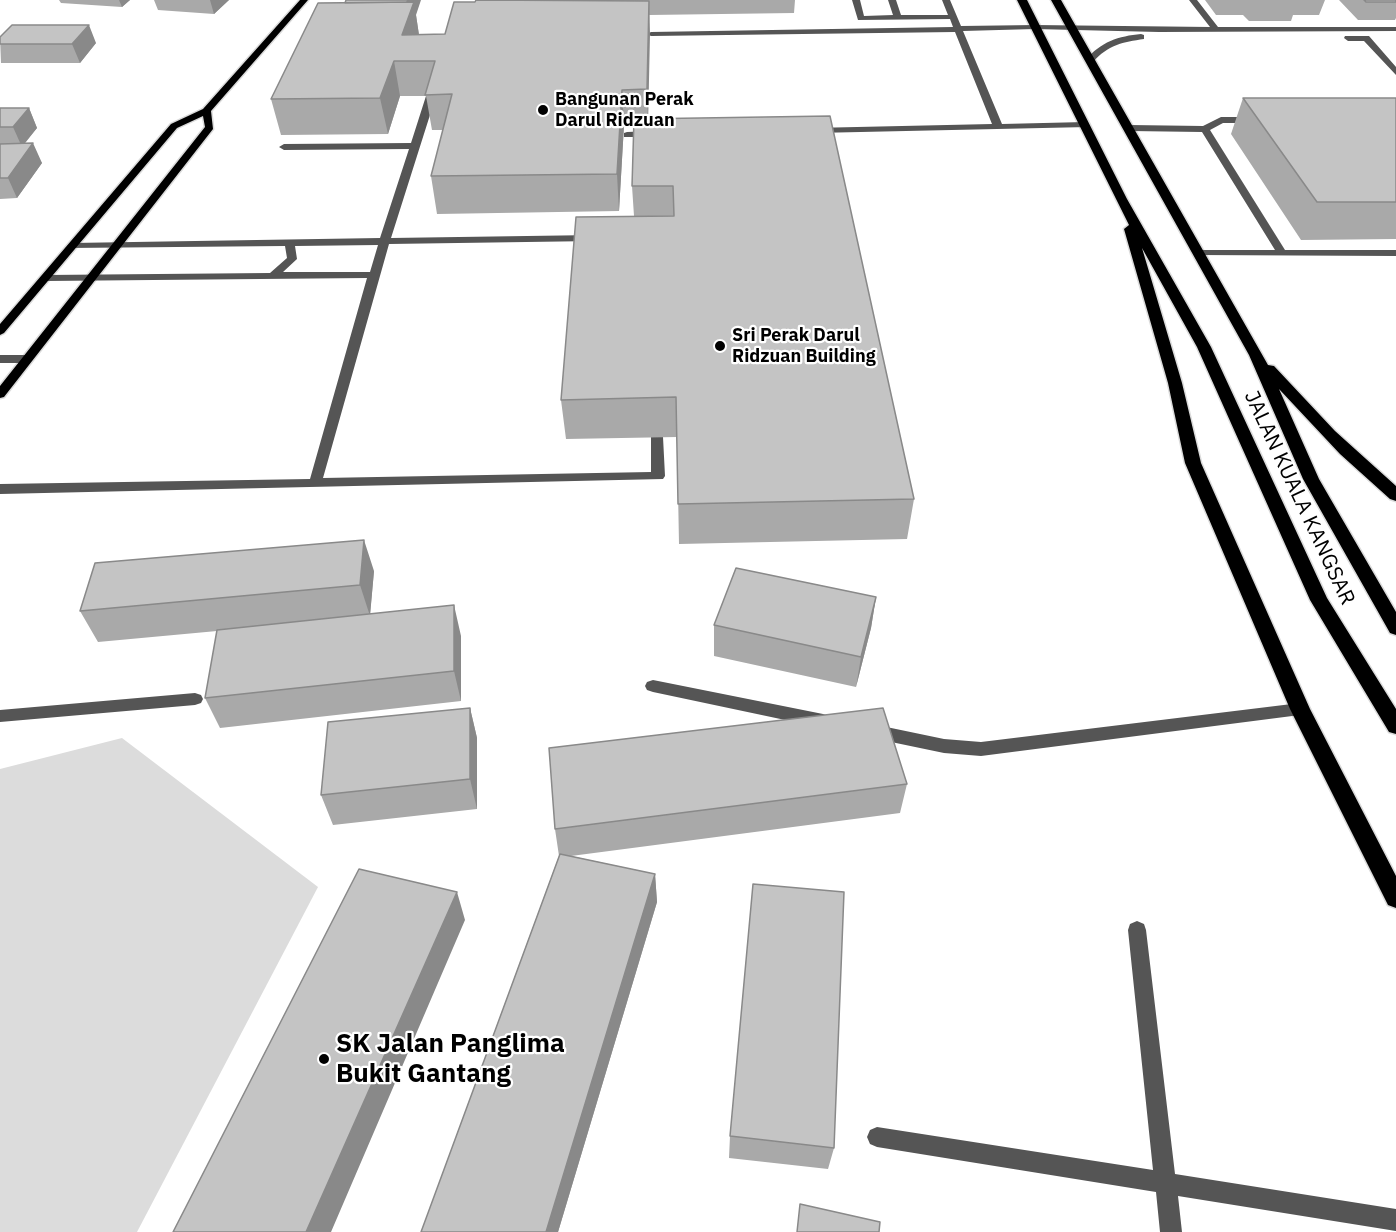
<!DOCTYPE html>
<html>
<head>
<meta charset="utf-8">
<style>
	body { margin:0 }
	canvas { display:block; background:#fff }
</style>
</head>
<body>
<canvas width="1396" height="1232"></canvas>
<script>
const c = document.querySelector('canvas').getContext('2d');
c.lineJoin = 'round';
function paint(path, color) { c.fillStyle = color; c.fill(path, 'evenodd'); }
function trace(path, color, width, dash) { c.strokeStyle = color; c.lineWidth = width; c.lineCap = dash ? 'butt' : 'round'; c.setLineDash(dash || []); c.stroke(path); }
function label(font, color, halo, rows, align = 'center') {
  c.font = font + ' "IBM Plex Sans",sans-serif'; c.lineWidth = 4.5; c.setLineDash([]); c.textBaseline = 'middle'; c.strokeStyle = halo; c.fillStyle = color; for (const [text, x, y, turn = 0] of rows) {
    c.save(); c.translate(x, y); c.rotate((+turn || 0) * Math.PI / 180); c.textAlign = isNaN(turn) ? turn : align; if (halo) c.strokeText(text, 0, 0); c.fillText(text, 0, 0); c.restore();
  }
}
const green = new Path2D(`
	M122,738L318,887L137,1232H0V769Z`);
const minor = new Path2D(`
	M852,0H860L864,16L893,15L888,0H896L901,15H948L942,0H950L961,26L1035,25L1210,27L1189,0H1197L1218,27H1396V31L1159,32L1035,29L963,31L1002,124L1085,122L1088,123V127L815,133L812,132V128L992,124L955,32L651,36L647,34L651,32L953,27L950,19L858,20Z
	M1141,34L1144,35V39C1123,42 1108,45 1093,62L1086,60C1100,42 1119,36 1141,34Z
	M1345,36H1369L1396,67V75L1364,41H1348L1344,38Z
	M431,93L436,96L391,238L595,235L600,238L595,241L389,244L323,478L651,472V437L657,433L663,437L665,476L663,479L0,494V484L310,479L367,278L46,281L40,278L46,275L270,273L287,258L285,246L68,248L67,246L72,243L380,238L409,149L284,150L279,147L284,144L411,143L426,96ZM378,245L370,272H283L297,259L295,246Z
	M1221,117H1255L1260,120L1255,123H1223L1210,130L1285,250H1396V256L1197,255L1196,253L1201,250H1275L1202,132L1130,131L1125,128L1130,125L1203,126Z
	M627,132L653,131L658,134L653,137H624V133Z
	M0,355H27L33,359L27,363H0Z
	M653,680L823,714L829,716L831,721L829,726L823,728L653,692L647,690L645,686L647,682Z
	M195,693L201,695L203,699L201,703L195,705L0,722V710Z
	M1300,703L1306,704L1308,709L1306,714L1300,715L981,756L944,753L872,738L866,736L864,731L866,726L872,724L944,739L981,742Z
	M1137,921L1144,924L1146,930L1175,1174L1396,1209V1231L1178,1196L1182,1232H1160L1156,1192L877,1147L870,1144L867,1137L870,1130L877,1127L1153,1170L1128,930L1130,924Z`);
const major = new Path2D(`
	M300,0H308L211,111L213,129L4,397L0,398V386L205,127L203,116L177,128L4,333L0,335V324L171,124L203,109Z`);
const highway = new Path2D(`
	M1017,0H1027L1127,199L1211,347L1327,598L1396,709V734L1389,732L1310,600L1197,347L1142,248L1182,383L1201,463L1310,709L1396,876V908L1388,905L1290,709L1185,463L1168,383L1124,229L1129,225Z
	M1051,0H1061L1268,365L1274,366L1335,431L1396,486V501L1390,499L1340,454L1279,389L1319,479L1396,612V635L1390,633L1303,479L1249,355Z`);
const wall = new Path2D(`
	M59,0H130L122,7L61,3Z
	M154,0H229L214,14L158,10Z
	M476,0H795L794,13L649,15L648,119L914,499L907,539L679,544L677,437L566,439L561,400L634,216L632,186L634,125H624L619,211L437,214L431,176L443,130H432L426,96H400L388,134L281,135L271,99L416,15L419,35L445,34L475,2Z
	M1205,0H1325L1319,15H1293L1291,21H1249L1243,15H1216Z
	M1339,0H1396V18L1395,20H1358Z
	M0,37L96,43L80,63H1Z
	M1243,98H1396V239L1301,240L1231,134Z
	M0,108H29L37,128L24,143L42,163L17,198L0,199Z
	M374,571L370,614L461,636V701L220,728L205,698L217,631L98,642L80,611Z
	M876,597L871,628L856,687L714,656V625Z
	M470,708L477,738V809L333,825L321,795Z
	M907,784L900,813L571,856L655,874L657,902L558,1232H421L559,856L555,829Z
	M730,1136L834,1148L828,1169L729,1158Z`);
const shadedWall = new Path2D(`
	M119,0H130L122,7Z
	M210,0H229L214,14Z
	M408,0H421L416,15L419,35H402Z
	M649,1L650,34L648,125L647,89Z
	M89,25L96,43L80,63L72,44Z
	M394,61L400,96L388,134L380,98Z
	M622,90L624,125L619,211L617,174Z
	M29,108L37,128L22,147L13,127Z
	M33,143L42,163L17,198L8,178Z
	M364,540L374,571L370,616L360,585Z
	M876,597L871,628L856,687L861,657Z
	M454,605L461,636V701L454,671Z
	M470,708L477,738V809L470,779Z
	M655,874L657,902L558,1232H546Z
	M457,892L465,920L331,1232H306Z`);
const building = new Path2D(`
	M346,0H408L407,2L345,3Z
	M476,0L649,1L647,89L622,90L617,174L431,176L452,94L425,95L435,61H394L380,98L271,99L318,3L414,2L402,35L445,34L454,2H475Z
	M1364,0H1396V2H1366Z
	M12,25H89L72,44H0V37Z
	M1243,98H1396V202H1317Z
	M0,108H29L13,127H0Z
	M830,116L914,499L678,504L676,397L561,400L576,217L674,216L673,186H632L634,119Z
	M33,143L8,178H0V144Z
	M364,540L360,585L80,611L95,563Z
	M736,568L876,597L861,657L714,625Z
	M454,605V671L205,698L217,630Z
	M470,708V779L321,795L328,722Z
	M883,708L907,784L555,829L549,748Z
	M560,854L655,874L546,1232H421Z
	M359,869L457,892L306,1232H173Z
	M753,884L844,892L834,1148L730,1136Z
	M800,1204L880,1222L879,1232H797Z`);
const markers = [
	[543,110,6,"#000"],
	[720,346,6,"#000"],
	[324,1059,6,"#000"]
];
const farPoinames = [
	["Bangunan Perak",555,100],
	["Darul Ridzuan",555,121],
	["Sri Perak Darul",732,336],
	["Ridzuan Building",732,357]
];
const streetNames = [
	["JALAN KUALA KANGSAR",1299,498,65]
];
const nearPoinames = [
	["SK Jalan Panglima",336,1044],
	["Bukit Gantang",336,1074]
];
paint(green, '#dcdcdc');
trace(major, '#dbdbdb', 3);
trace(highway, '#dbdbdb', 3);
paint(minor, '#555');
paint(major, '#000');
paint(highway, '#000');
paint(wall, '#a9a9a9');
paint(shadedWall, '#898989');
paint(building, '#c4c4c4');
trace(building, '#898989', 1.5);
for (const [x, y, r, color] of markers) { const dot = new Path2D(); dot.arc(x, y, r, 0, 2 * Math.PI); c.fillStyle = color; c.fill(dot); trace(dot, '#fff', 2); }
label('bold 18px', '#000', '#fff', farPoinames, 'left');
label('21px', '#000', '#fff', streetNames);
label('bold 26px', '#000', '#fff', nearPoinames, 'left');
</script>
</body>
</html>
